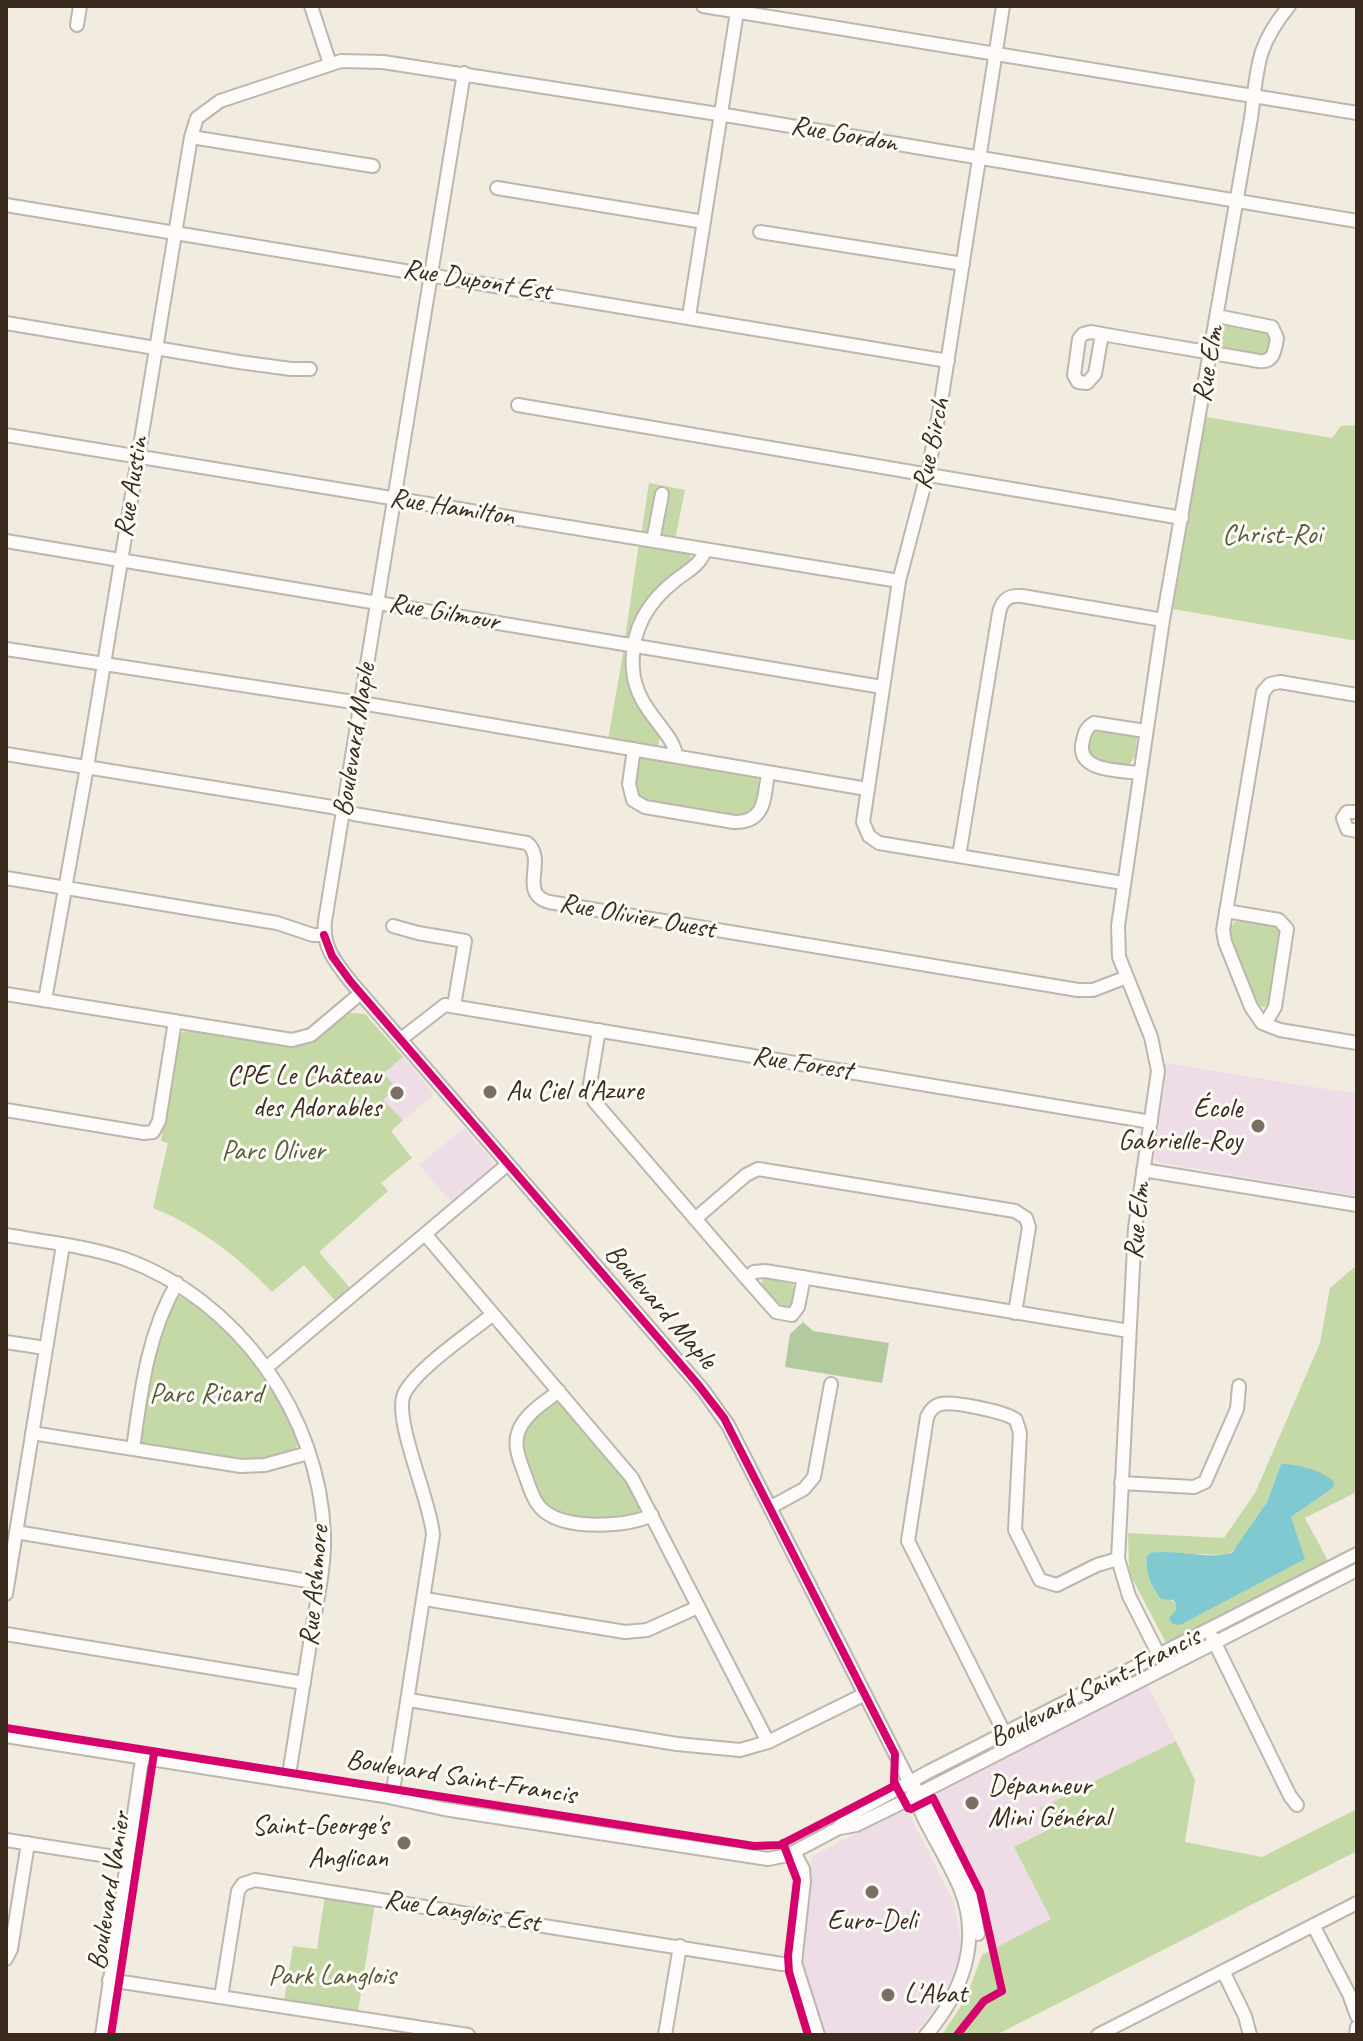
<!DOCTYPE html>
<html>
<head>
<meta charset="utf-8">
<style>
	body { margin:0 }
	#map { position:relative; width:1363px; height:2041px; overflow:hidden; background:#f1ebe0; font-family:Caveat,sans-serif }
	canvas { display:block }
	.frame { position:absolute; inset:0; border:8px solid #3b2a1e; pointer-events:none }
</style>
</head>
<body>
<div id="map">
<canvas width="1363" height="2041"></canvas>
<div class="frame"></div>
</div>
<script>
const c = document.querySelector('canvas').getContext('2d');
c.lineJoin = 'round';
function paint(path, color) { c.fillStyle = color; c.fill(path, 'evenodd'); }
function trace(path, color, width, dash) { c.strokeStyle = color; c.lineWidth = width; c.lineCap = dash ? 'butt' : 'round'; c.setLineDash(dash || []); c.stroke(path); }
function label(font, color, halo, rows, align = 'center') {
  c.font = font + ' Caveat,sans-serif'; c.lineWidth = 6; c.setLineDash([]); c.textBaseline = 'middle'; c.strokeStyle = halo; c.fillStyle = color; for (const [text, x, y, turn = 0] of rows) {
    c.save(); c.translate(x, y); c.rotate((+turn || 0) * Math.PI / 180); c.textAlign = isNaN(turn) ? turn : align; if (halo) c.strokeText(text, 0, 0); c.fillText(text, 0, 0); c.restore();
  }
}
const built = new Path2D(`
	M403,1057L434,1094L391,1131L360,1093Z
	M1165,1063L1357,1094V1196L1156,1162L1154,1157L1165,1087Z
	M464,1128L493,1162L491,1167L452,1203L419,1165Z
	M1147,1684L1176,1741L1040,1808L1051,1828L1014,1847L1051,1919L995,1949L979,1885L935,1796L979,1770Z
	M900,1811L909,1814L954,1903L961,1941L959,1960L937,2007L914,2035H826L801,1968L802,1937L811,1885V1861L815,1855Z`);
const green = new Path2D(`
	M1228,325L1267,332L1271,337L1267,353L1260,355L1223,349L1220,345L1222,328Z
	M1206,417L1332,438L1341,426L1357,425V641L1173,609Z
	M649,483L685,490L675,540L659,533L641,535Z
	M639,543L686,551L690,554L692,562L628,638H625Z
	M624,648L628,649L660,736L658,747L608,740Z
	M1096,728L1137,736L1135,756L1129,765L1093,760L1086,749L1090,733Z
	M641,756L757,777L761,786L755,811L738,817L640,799L634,790L638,758Z
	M1242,919L1282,928L1270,1002L1265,1007L1257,1006L1230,940V927L1237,920Z
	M350,1013L365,1014L403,1057L384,1073L396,1088L383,1100L403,1120L391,1131L412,1158L381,1183L388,1191L319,1252L351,1289L336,1302L304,1265L272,1292C237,1256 200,1227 153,1208L168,1143L161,1141L177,1038L182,1032L194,1030L287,1044L329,1027Z
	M1357,1265V1492L1305,1518L1328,1561L1172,1641H1165L1132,1578L1129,1567L1128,1533L1224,1538L1255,1493L1320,1343L1330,1288ZM1281,1464L1333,1488L1291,1517L1304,1559L1172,1624L1170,1618L1176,1610V1603L1168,1599L1196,1554L1226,1555L1236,1549L1267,1502Z
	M763,1278L793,1284L795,1290L791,1307L787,1309L776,1304L761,1286Z
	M184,1296C223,1312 291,1403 298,1445C281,1470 168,1454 142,1444L140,1440L157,1337L176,1297Z
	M558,1402L562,1404L624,1475L641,1505L638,1514L634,1517C608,1520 572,1524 549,1509C536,1501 520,1454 522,1440C524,1424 541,1405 558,1402Z
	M1176,1741L1195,1780L1185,1842L1262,1857L1357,1809V1851L996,2035H942L966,1998L982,1955L1051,1919L1014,1847L1050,1829L1040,1808Z
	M325,1895L375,1903L358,2012L284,2001L293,1946L317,1949Z`);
const forest = new Path2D(`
	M803,1322L813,1331L889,1343L882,1383L785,1367L790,1334Z`);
const water = new Path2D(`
	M1281,1464C1297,1464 1322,1470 1334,1482L1333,1488L1291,1517L1305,1559L1180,1625L1172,1624L1169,1618L1176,1610V1603L1173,1600L1161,1599C1151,1586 1145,1572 1147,1556L1150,1553C1177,1549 1206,1560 1232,1553L1267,1502Z`);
const minor = new Path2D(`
	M311,6L330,64
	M703,6L1357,113
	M1003,6L941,402L929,467L899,581L863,822L869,836L879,843L1123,883
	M77,25L80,6
	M464,73L325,921C322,947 336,963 351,982L703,1390L728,1425L910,1783C921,1821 945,1852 960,1888C982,1941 962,1993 926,2035
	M191,137L373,166
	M497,188L704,222
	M6,205L948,361
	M760,232L963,264
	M689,316L737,12
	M6,323L239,362L291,369H310
	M1102,334L1095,374L1087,383L1078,382L1074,375L1079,339L1083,334L1091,332L1113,336L1259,361C1274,363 1275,350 1277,338L1272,327L1217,316
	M518,405L1182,518
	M6,435L899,581
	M6,541L882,687
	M653,541L662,494
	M6,649L373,705L867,789
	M1357,695L1280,682L1270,684L1263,692L1223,930L1225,942L1251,1007L1262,1023L1280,1030L1357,1043
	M634,749L629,784L633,800L645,807L734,822C766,823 764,797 768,773
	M6,754L332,807L354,814L527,843C548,860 517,893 549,902L1078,990H1093L1127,977
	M676,756C674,731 636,711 633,670C630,633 646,603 676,580C687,571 701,565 705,550
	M1139,773C1120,770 1079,772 1082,745C1084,735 1085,728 1094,723L1145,731
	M1357,812H1347L1343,818L1347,829L1357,831
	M959,856L999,613C1002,599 1009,595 1022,596L1163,620
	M6,878L277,923L313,935H324
	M1226,911L1279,920L1287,929L1275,1007L1265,1024
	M393,926L418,933L465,941L454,1006
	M6,994L292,1040L311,1035L361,993
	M45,1000L87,767L191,137L197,118L220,101L341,61L383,62L731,116L1357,221
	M599,1030L590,1084L594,1101L746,1278L754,1272L765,1271L1129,1331
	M401,1039L445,1005L1151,1122
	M6,1110L144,1133L153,1132L159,1121L175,1021
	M1143,1170L1357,1205
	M695,1219L746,1175L758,1169L1015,1211L1026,1218L1029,1227L1015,1313
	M425,1234L632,1478L768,1742
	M6,1235C46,1242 87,1246 125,1259C238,1300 320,1415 324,1535C325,1567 317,1599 312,1631C304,1681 296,1731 288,1781
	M746,1278L776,1312L792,1315L798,1307L804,1277
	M6,1342L45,1348
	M266,1368L508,1164
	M559,1391C545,1402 526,1413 519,1430C513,1444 519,1459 524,1472C529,1485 533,1502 544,1511C567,1530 626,1527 652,1515
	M32,1433L241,1466L265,1465L308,1453
	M133,1449C141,1391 147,1335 177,1283
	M1121,1483L1194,1487L1205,1482L1237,1409L1239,1386
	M771,1507L804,1489L814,1477L831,1384
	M16,1532L320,1583
	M6,1594L63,1245
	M425,1599L625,1632L647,1630L698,1607
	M6,1634L304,1683
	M1212,1637L1290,1796L1297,1805
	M1165,1667L1129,1596L1118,1559L1135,1228L1158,1071L1151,1037L1119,957L1118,926L1163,620L1251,118C1258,67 1255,48 1289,6
	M409,1700L677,1744L740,1750L768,1742L865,1694
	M6,1736L384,1796L444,1809L768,1859L788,1855L837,1829L857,1811L928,1772L1357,1554
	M1011,1746L908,1541L927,1417C930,1411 933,1406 941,1404C953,1401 1007,1412 1016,1420L1020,1433L1015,1530L1040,1580L1057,1585L1097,1565L1118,1559
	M915,1788L927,1802L971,1890L978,1934
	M392,1797L433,1535C431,1501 391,1416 405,1392C419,1367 470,1333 493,1314
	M840,1828L856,1825L895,1806L1357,1570
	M6,1840L127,1859
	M794,1852L803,1869L804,1881L795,1963L818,2035
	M1313,1925L1349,1994L1357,2016
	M6,1959L11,1949L28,1843
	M1223,1971L1245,2016L1250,2035
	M109,1980L468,2035
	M221,1997L238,1891L243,1884L255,1880L782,1964L795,1963
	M102,2035L142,1759
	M665,2035L680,1946
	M1098,2035L1357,1903
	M1356,2035L1357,2027`);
const cycleway = new Path2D(`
	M324,935L332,956L351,982L696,1382L724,1418L895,1754L894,1782L908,1808
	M6,1728L754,1846L780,1845L896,1785
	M911,1809L933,1798L980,1892L1002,1991L984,2001L957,2035
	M783,1843L797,1880L788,1956L789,1972L808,2035
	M111,2035L154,1753`);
const markers = [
	[490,1092,8,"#7b6e62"],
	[397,1093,8,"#7b6e62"],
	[1258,1126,8,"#7b6e62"],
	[972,1803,8,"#7b6e62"],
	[404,1843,8,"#7b6e62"],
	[872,1892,8,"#7b6e62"],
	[888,1995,8,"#7b6e62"]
];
const streetNames = [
	["Rue Gordon",844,135,10],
	["Rue Dupont Est",477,281,9],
	["Rue Elm",1209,364,-80],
	["Rue Birch",932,444,-78],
	["Rue Austin",132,487,-81],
	["Rue Hamilton",452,508,9],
	["Rue Gilmour",444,613,10],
	["Boulevard Maple",355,740,-81],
	["Rue Olivier Ouest",637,917,10],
	["Rue Forest",802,1064,9],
	["Rue Elm",1138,1221,-84],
	["Boulevard Maple",660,1307,49],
	["Rue Ashmore",315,1586,-85],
	["Boulevard Saint-Francis",1095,1688,-27],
	["Boulevard Saint-Francis",461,1778,9],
	["Boulevard Vanier",110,1891,-81],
	["Rue Langlois Est",462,1912,9]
];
const parkNames = [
	["Christ-Roi",1272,536],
	["Parc Oliver",273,1152],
	["Parc Ricard",206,1395],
	["Park Langlois",332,1977]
];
const poiNames = [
	["CPE Le Château",381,1077],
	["des Adorables",381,1109],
	["Au Ciel d'Azure",506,1092,"left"],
	["École",1242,1110],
	["Gabrielle-Roy",1242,1142],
	["Dépanneur",988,1787,"left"],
	["Mini Général",988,1819,"left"],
	["Saint-George's",388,1827],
	["Anglican",388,1859],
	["Euro-Deli",872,1922,"center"],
	["L'Abat",904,1995,"left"]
];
paint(built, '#eedde6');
paint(green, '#c4d9a6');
paint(forest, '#b2ca9e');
paint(water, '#80c9d1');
trace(minor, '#bcb6ae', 16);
trace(minor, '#fdfcfa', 12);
trace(cycleway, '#d6006c', 8);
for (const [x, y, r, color] of markers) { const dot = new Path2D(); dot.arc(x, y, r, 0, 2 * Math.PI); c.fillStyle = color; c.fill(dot); trace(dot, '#fdfcf7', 3); }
label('28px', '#3b2a1e', '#fdfcf7', streetNames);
label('28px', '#595a39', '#fdfcf7', parkNames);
label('28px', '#3b2a1e', '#fdfcf7', poiNames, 'right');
</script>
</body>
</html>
